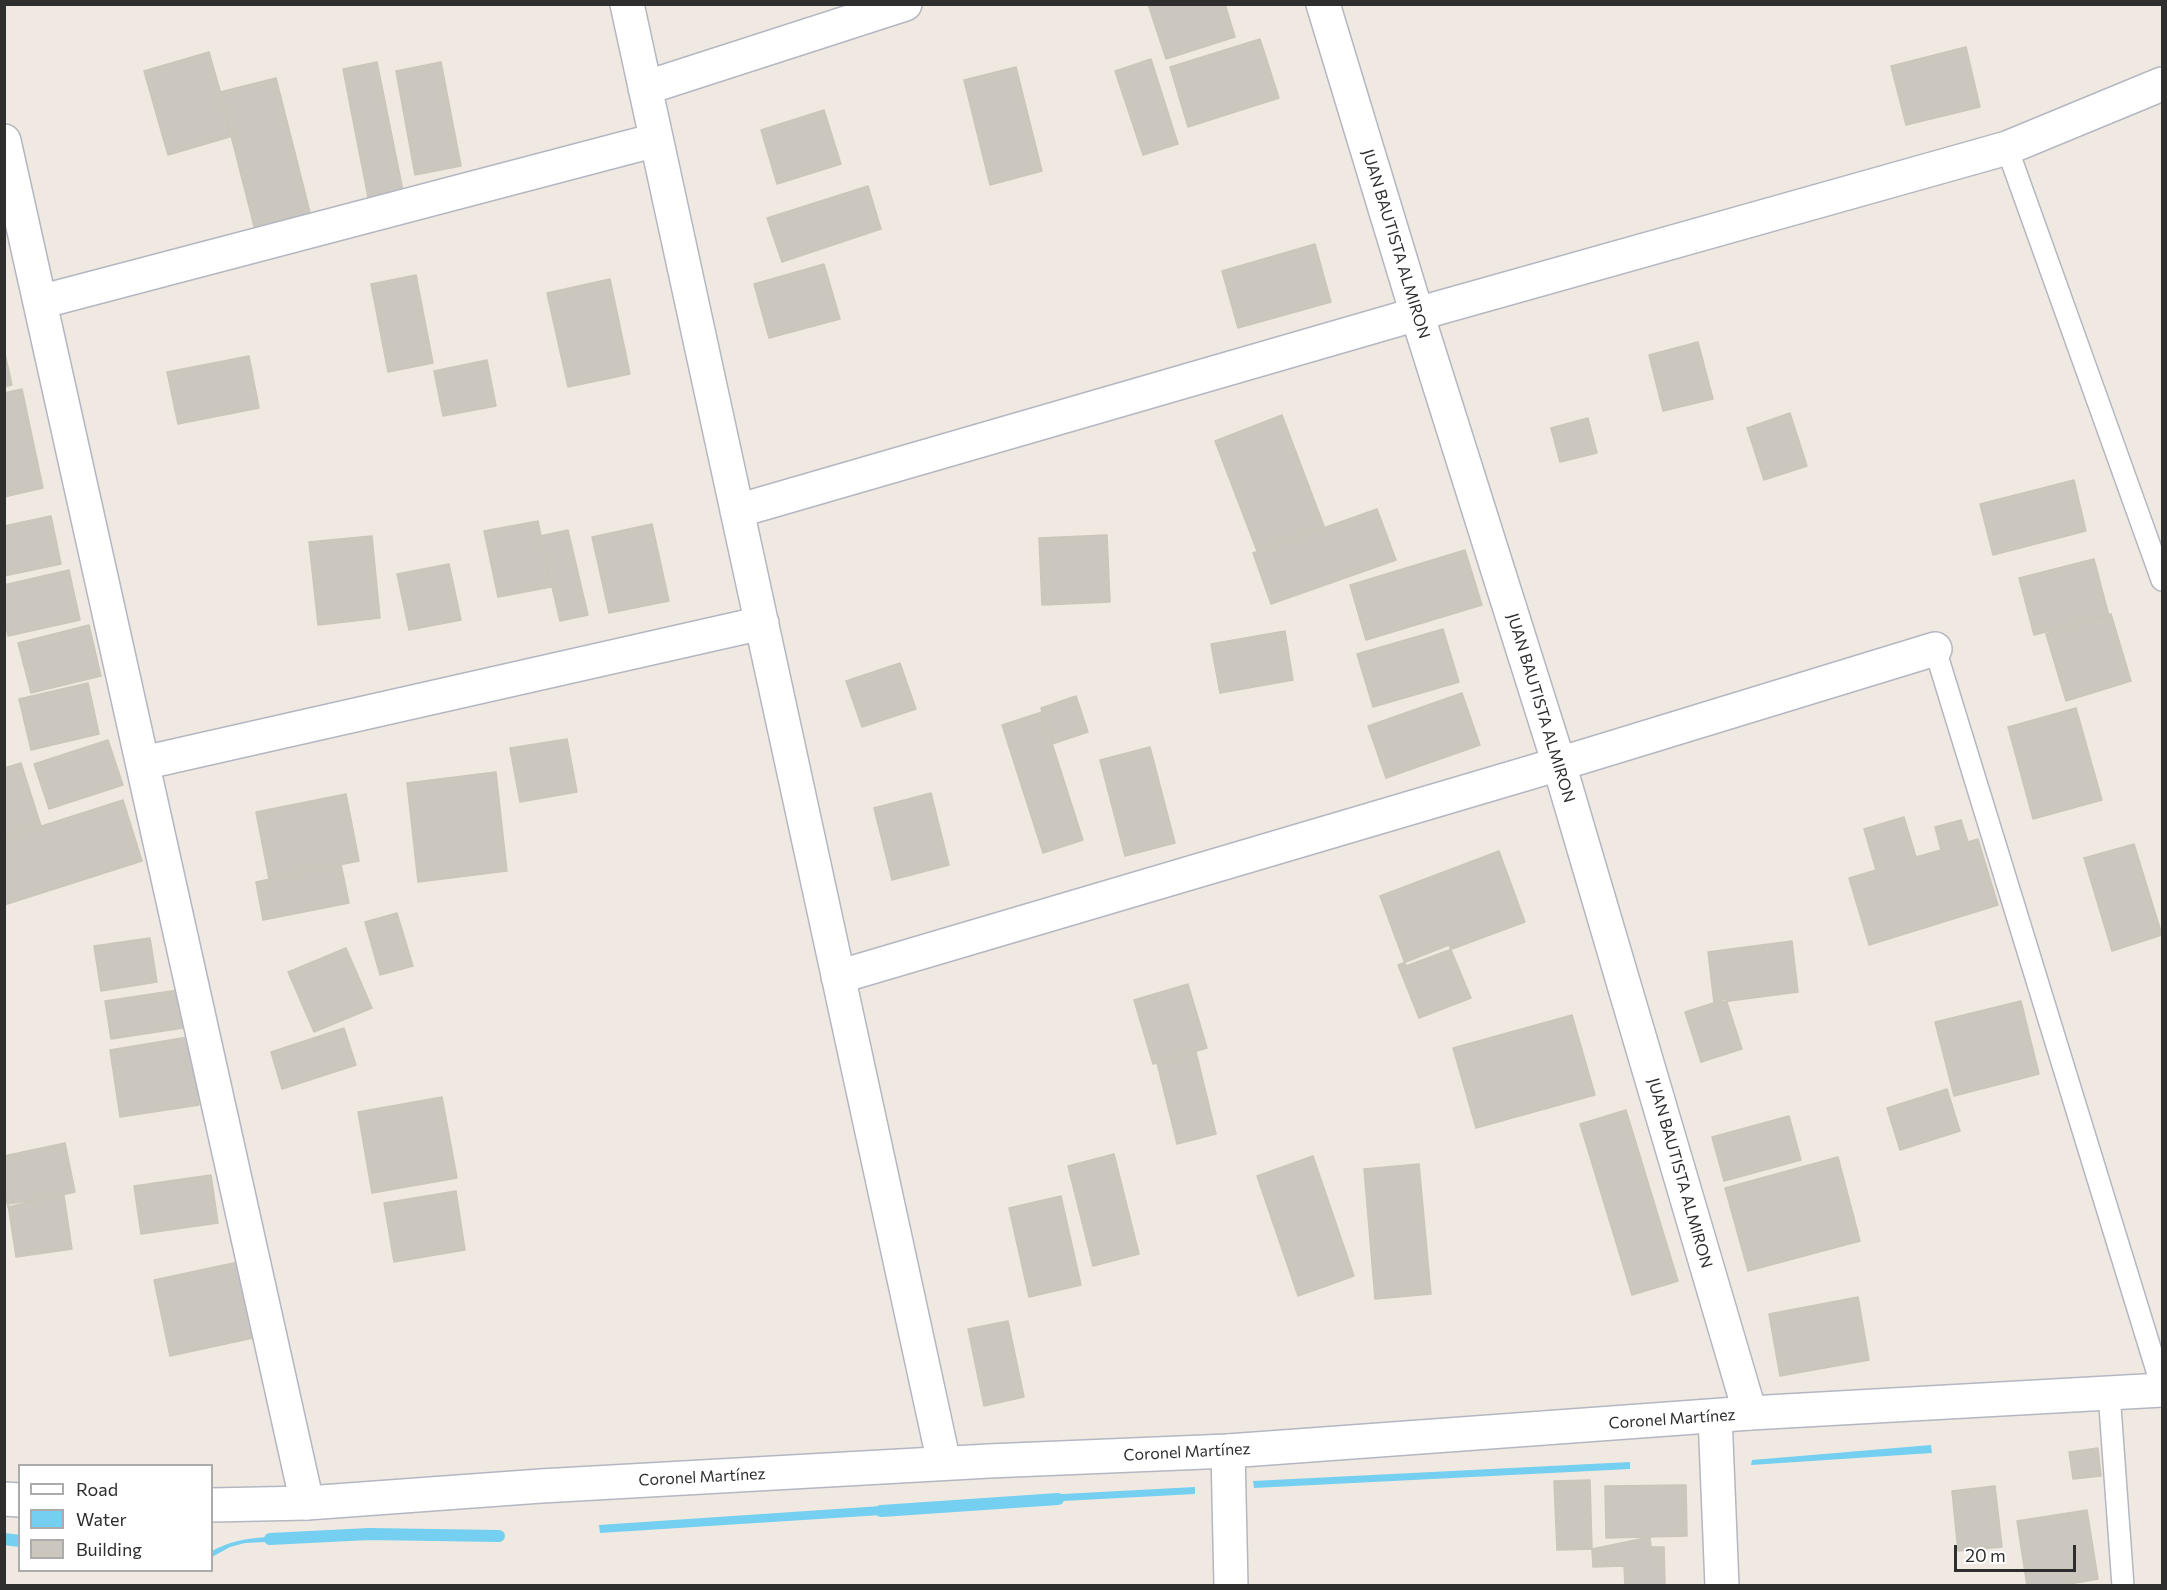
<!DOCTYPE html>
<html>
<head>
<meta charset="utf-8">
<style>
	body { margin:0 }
	#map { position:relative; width:2167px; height:1590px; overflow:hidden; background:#efe9e1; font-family:Commissioner,sans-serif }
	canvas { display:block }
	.frame { position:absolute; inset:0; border:6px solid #2e2e2e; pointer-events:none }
	.legend { position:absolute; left:18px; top:1464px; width:195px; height:108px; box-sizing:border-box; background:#fff; border:2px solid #ababab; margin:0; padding:8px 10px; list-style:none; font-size:18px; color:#2e2e2e }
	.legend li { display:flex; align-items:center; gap:12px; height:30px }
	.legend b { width:30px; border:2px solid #ababab }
	.scale { position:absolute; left:1954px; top:1545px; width:122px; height:27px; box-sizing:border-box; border:3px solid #2e2e2e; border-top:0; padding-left:8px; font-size:18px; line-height:21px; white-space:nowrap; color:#2e2e2e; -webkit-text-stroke:4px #fff; paint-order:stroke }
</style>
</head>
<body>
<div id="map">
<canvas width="2167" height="1590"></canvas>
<div class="frame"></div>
<ul class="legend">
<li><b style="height:8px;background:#fff"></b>Road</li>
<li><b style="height:16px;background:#75cff0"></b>Water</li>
<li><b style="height:16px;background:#cbc7bf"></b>Building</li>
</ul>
<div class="scale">20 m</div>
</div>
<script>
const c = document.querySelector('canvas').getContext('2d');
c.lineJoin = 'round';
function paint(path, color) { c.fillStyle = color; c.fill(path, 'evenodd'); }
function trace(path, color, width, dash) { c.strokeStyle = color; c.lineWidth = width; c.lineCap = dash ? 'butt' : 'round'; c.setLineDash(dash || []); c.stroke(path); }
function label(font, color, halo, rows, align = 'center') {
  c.font = font + ' Commissioner,sans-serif'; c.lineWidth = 6; c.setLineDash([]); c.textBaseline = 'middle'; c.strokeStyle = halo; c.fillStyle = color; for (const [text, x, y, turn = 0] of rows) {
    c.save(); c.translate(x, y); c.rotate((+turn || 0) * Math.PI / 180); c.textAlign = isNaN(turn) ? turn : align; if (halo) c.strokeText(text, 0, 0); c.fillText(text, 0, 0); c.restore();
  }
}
const water = new Path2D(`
	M1931,1445L1932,1453L1751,1465L1752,1460Z
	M1630,1462V1469L1254,1488L1253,1481Z
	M1195,1487V1494L1044,1502V1495Z
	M896,1505L897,1514L600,1533L599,1525Z
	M286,1536V1541L245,1543L230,1547L212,1557V1551C239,1537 256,1538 286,1536Z`);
const stream = new Path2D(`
	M881,1511L1058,1499
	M4,1539L20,1541
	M270,1539L369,1534L499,1536`);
const building = new Path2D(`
	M1148,4H1225L1235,37L1166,59Z
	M1260,39L1279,98L1188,127L1170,67Z
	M1966,47L1980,107L1906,125L1891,66Z
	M209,52L233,136L168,155L144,71Z
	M1151,59L1178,144L1143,155L1115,71Z
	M377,62L403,191L368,197L343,69Z
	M441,62L461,166L415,175L396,71Z
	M1016,67L1042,171L990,185L964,80Z
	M276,78L313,224L257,238L220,92Z
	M824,110L841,164L777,184L761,130Z
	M868,186L881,229L782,262L767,218Z
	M1315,244L1331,302L1238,328L1222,271Z
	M824,264L840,319L769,338L754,284Z
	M416,275L433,363L388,372L371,284Z
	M610,279L630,374L568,387L547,293Z
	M1698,342L1713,399L1663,411L1649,355Z
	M4,349L12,385L4,387Z
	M249,356L259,408L178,424L167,372Z
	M487,360L496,406L443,416L434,371Z
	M22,389L43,488L4,497V393Z
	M1790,413L1807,466L1764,480L1747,428Z
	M1282,415L1324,526L1257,551L1215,441Z
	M1588,418L1597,453L1560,462L1551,428Z
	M2074,480L2086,531L1993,555L1980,504Z
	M1377,509L1396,560L1271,604L1253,553Z
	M51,516L61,564L4,576V526Z
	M538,521L551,587L498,597L484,531Z
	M652,524L669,601L609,613L592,537Z
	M568,530L588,615L560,621L540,536Z
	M1107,535L1110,602L1042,605L1039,538Z
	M372,536L380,618L318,625L309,542Z
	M1465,550L1482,605L1366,640L1350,585Z
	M2094,559L2109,616L2034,635L2019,578Z
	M449,564L461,620L409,630L397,574Z
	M69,570L80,620L8,636L4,620V585Z
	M2111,614L2131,681L2066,701L2046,634Z
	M89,625L101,676L31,693L18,643Z
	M1443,629L1459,682L1373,707L1357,654Z
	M1285,631L1293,680L1220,693L1211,644Z
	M900,663L916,709L862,727L846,681Z
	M88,683L99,734L31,750L19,699Z
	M1462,693L1480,745L1386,778L1368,726Z
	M1076,696L1088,732L1052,744L1041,708Z
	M2076,708L2102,800L2033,819L2008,727Z
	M1042,712L1083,840L1043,853L1002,725Z
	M567,739L577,792L520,802L510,748Z
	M108,740L123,785L49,809L34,764Z
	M1150,747L1175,843L1125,856L1100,760Z
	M21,763L41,826L4,838V768Z
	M496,772L507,871L418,882L407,783Z
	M931,793L949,865L892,880L874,808Z
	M346,794L359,861L269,879L256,812Z
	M123,800L142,861L4,905V838Z
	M1904,817L1916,857L1941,850L1935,827L1961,820L1968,842L1978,839L1998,905L1869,945L1849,878L1876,870L1864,829Z
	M2134,844L2162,935L2112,951L2084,858Z
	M1499,851L1525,922L1406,966L1380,896Z
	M341,864L349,903L263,920L256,882Z
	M397,913L413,966L380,975L365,922Z
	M150,938L157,982L101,991L94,946Z
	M1792,941L1798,992L1714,1003L1708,952Z
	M1449,945L1471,998L1419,1018L1398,965Z
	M346,948L372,1008L314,1032L288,972Z
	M1188,984L1207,1048L1153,1064L1134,1000Z
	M178,990L183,1028L111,1039L105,1001Z
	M1726,999L1742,1049L1701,1062L1685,1012Z
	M2021,1001L2039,1074L1954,1096L1935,1022Z
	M1572,1015L1595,1095L1476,1128L1453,1048Z
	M344,1028L356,1065L282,1089L271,1052Z
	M188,1037L199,1105L120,1117L110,1050Z
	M1196,1052L1216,1134L1177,1144L1157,1063Z
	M1947,1089L1960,1131L1900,1150L1887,1108Z
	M442,1097L457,1178L372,1193L358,1112Z
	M1626,1110L1678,1281L1632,1295L1580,1124Z
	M1789,1116L1801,1160L1724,1181L1712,1137Z
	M65,1143L75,1192L8,1207L4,1188V1156Z
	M1114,1154L1139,1254L1093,1266L1068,1166Z
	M1313,1156L1354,1276L1298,1296L1257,1176Z
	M1838,1157L1860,1241L1748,1271L1725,1188Z
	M1419,1164L1431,1294L1375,1299L1364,1169Z
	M211,1175L218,1223L141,1234L134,1186Z
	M456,1191L465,1250L394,1262L384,1203Z
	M64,1196L72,1249L16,1257L8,1204Z
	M1061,1196L1081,1285L1029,1297L1009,1208Z
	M238,1262L253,1338L170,1356L154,1280Z
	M1858,1297L1869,1360L1780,1376L1769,1314Z
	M1008,1321L1024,1397L984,1406L968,1329Z
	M2098,1448L2101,1476L2073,1479L2069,1452Z
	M1590,1480L1592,1549L1557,1550L1554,1481Z
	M1686,1485L1687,1536L1606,1538L1605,1486Z
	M1995,1486L2002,1547L1958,1551L1952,1491Z
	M2087,1510L2098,1579L2058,1586H2027L2017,1521Z
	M1650,1537L1651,1547H1664L1665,1586H1625L1624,1566L1593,1567L1592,1549Z`);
const lane = new Path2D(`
	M2007,148L2162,580
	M1935,649L2162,1387
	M2109,1393L2123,1586`);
const street = new Path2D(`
	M627,4L944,1463
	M1323,4L1417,314L1559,764L1750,1413
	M645,88L905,4
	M4,141L307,1503
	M40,302L656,140
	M737,511L1417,314L2007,148L2162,84
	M143,763L762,623
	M838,977L1559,764L1935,649
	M1715,1416L1722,1586
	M1228,1451L1231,1586`);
const secondary = new Path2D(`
	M4,1499L20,1500
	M212,1505L307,1503L541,1486L989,1461L1228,1451L1750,1413L2162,1390`);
const streetNames = [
	["JUAN BAUTISTA ALMIRON",1396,244,73],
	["JUAN BAUTISTA ALMIRON",1541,708,73],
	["JUAN BAUTISTA ALMIRON",1680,1173,74],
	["Coronel Martínez",1672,1419,-4],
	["Coronel Martínez",1187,1452,-3],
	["Coronel Martínez",702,1477,-3]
];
paint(water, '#75cff0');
trace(stream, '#75cff0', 12);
paint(building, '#cbc7bf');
trace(building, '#cbc5ba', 1.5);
trace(lane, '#b4b7c1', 24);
trace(street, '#b4b7c1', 36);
trace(secondary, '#b4b7c1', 36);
trace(lane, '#fff', 21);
trace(street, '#fff', 33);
trace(secondary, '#fff', 33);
label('16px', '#2e2e2e', '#fff', streetNames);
</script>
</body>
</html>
